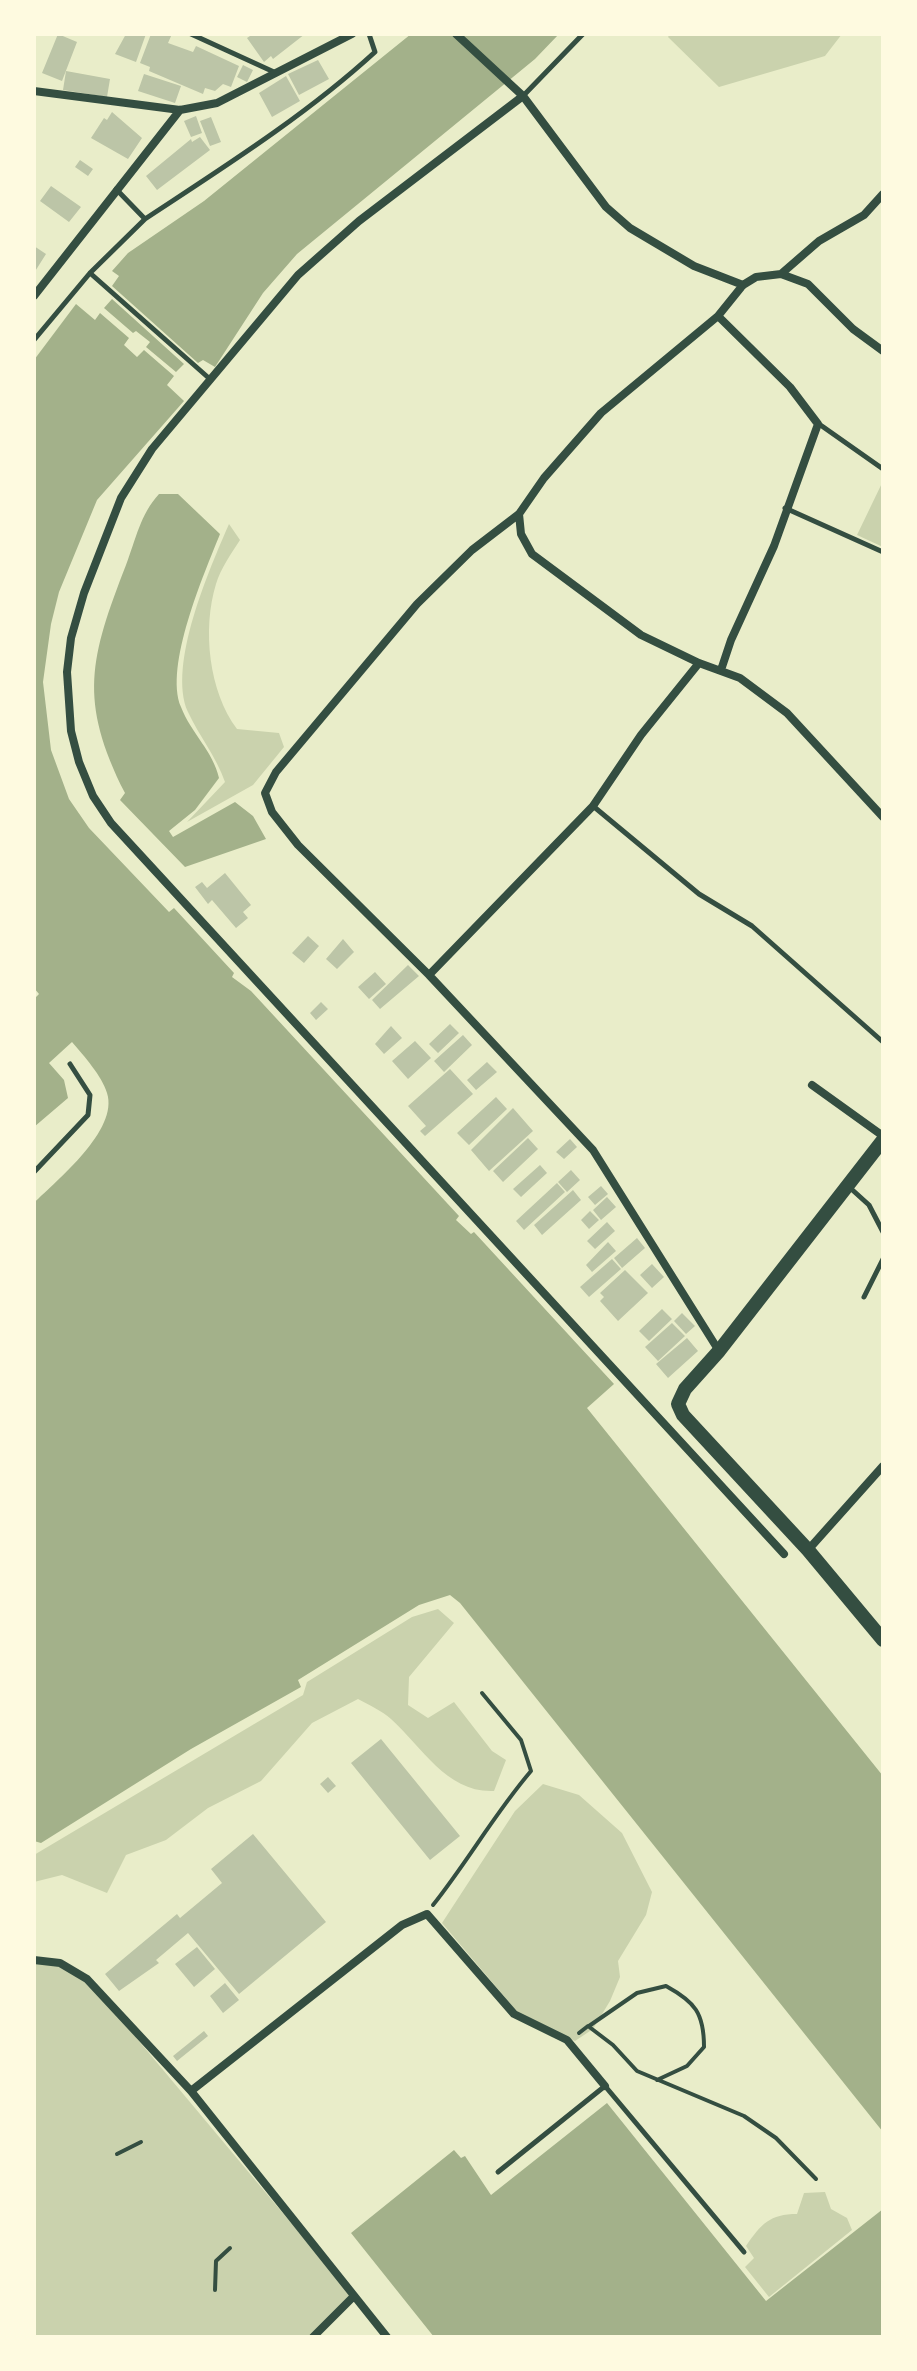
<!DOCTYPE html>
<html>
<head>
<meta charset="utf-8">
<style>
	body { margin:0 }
	#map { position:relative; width:917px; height:2371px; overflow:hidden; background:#e9edc9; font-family:"Libre Baskerville",serif }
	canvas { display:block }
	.frame { position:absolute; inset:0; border:36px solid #fefae0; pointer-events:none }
</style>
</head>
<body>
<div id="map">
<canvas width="917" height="2371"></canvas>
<div class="frame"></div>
</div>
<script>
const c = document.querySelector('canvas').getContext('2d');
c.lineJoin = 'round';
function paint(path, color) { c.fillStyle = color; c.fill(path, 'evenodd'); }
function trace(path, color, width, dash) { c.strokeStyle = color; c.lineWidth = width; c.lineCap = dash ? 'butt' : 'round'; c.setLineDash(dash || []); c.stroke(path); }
const green = new Path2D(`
	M670,34H842L825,56L719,87L668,37Z
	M883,481V547L857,535Z
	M229,524L240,540C231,554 221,568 216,584C202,629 209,692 237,729L279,733L284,747L253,785L187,822L225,782C216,756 199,736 188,712C167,665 210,568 229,524Z
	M438,1609L454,1623L409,1677L408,1705L428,1718L454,1702L492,1751L506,1760L494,1791C447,1793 423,1748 391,1719C382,1711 369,1705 358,1699L312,1723L261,1781L208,1808L166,1840L126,1855L107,1893L62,1875L34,1882V1855L303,1695L307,1682L412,1617Z
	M543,1784L579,1795L622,1833L652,1892L646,1915L618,1961L620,1977L610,2001L593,2029L575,2041L520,2015L442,1923L515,1811Z
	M34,1960L60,1963L87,1979L353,2297L314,2337H34Z
	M825,2192L831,2209L847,2218L852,2230L769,2297L745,2267L754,2258L746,2246C761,2224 770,2214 797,2214L804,2193Z`);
const water = new Path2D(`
	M411,34H559L535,59L297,254L263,293L215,367L203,360L198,363L112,286L119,276L112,271L128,253L204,201Z
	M112,299L184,364L176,372L146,347L150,342L136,331L133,333L104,308Z
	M76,304L95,320L100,313L129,338L124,345L137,357L144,350L174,376L167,385L184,401L97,500L59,592L51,624L43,682L51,750L69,799L89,828L169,912L174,908L234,973L232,977L251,991L459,1216L456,1220L471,1234L474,1232L614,1384L587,1408L883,1776V2132L460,1603L450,1595L419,1605L298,1680L301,1687L191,1749L41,1843L34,1841V1203C57,1180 119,1130 107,1093C102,1076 84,1056 72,1042L49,1063L64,1080L68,1098L34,1127V999L39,994L34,988V360Z
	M159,494H178L220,534C204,574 164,666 181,707C191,733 213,751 219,778L195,810L169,831L173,837L235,802L253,816L266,839L185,867L120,800L125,793C78,700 90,658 126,565C136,539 140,515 159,494Z
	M607,2103L766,2301L883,2209V2337H434L351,2233L454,2150L461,2158L465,2156L491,2195Z`);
const building = new Path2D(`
	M58,34L77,42L62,81L42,73Z
	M126,34H146L136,62L115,54Z
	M151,34H172L168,43L193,52L196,46L239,66L231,87L223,84L215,91L205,88L203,94L149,71L150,67L140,63Z
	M253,34H305L273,59L271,56L264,62L247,38Z
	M318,60L329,79L299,95L288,74Z
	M243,65L253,70L247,82L237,77Z
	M66,71L110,79L107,97L63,90Z
	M144,74L181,86L175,103L138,91Z
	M286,76L300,101L272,117L259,93Z
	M112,112L142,138L128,159L91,138L104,118L107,120Z
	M196,116L202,133L191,137L184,121Z
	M211,117L221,142L210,146L200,121Z
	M200,137L210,150L157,190L146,176L191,139L192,142Z
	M80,160L93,169L88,176L75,167Z
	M51,186L81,207L69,222L40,201Z
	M34,246L46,254L34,273Z
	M225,873L251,905L243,912L248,918L236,928L212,900L208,904L195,887L202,882L207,888Z
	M308,936L319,946L304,963L292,953Z
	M343,939L354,952L337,969L326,959Z
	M408,965L419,976L380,1009L372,1000Z
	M375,972L386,984L369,999L358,987Z
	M321,1002L328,1009L316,1020L310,1013Z
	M450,1024L459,1033L438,1053L429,1044Z
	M391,1026L402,1038L384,1054L375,1044Z
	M463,1035L472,1045L444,1072L434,1061Z
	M415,1041L431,1058L408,1079L392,1061Z
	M487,1062L497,1072L476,1090L467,1080Z
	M450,1069L473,1094L425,1136L420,1131L426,1126L408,1106Z
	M496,1097L507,1109L469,1145L457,1133Z
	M513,1108L533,1131L489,1171L471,1150Z
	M528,1138L538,1149L503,1182L493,1171Z
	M570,1139L577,1147L564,1159L556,1152Z
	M540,1165L547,1173L521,1197L513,1189Z
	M571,1170L580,1180L567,1192L558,1182Z
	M557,1183L565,1192L524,1230L516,1221Z
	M601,1186L608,1194L595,1205L588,1197Z
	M573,1190L581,1200L542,1235L534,1225Z
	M607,1197L616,1207L601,1220L593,1210Z
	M590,1211L599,1220L589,1229L581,1220Z
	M607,1222L615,1231L595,1249L587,1241Z
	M637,1238L645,1248L622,1268L614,1258Z
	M608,1242L616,1251L592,1272L586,1265Z
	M612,1259L621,1269L589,1297L580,1287Z
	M652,1264L664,1277L652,1288L640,1275Z
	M625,1270L648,1293L618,1321L600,1301L604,1297L600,1293Z
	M662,1309L672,1319L649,1341L639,1331Z
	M682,1313L695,1326L686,1334L674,1321Z
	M672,1323L685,1336L658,1361L645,1347Z
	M687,1338L698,1351L668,1378L656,1364Z
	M381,1739L460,1836L430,1860L351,1763Z
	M328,1777L336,1786L328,1793L320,1784Z
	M253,1834L326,1922L239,1994L188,1933L156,1960L159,1963L119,1991L105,1974L177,1914L180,1918L222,1883L211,1869Z
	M197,1947L215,1969L194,1987L175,1964Z
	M225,1983L239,2000L223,2013L210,1996Z
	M204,2031L208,2036L177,2061L173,2056Z`);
const path = new Path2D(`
	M433,1905C468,1861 495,1813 531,1771L521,1740L482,1693
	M589,2026L637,1993L666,1986C695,2002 704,2013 704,2047L687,2066L657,2080
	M579,2033L588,2026L613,2045L637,2071L744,2116L776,2138L816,2179
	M117,2154L141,2142
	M215,2290L216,2261L230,2248`);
const service = new Path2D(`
	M191,34L274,72
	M523,96L583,34
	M145,219C224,167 305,116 375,52L369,34
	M90,273L211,380
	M34,340L90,273L145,219L116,189
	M819,424L883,469
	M785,508L883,552
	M593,806L699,894L752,926L883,1042
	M34,1172L88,1115L90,1095L70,1064
	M848,1186L869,1205L883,1232
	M864,1297L883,1259
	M498,2172L605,2086L744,2252`);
const minor = new Path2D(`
	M456,34L523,96L606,207L630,228L694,266L743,285
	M34,91L180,110L217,103L352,34
	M523,96L359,221L298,275L152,449L121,498L84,593L71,638L67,672L71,731L79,762L93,796L111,823L784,1554
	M781,274L819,241L864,215L883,194
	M34,296L180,110
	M718,316L790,387L818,424L774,546L731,640L721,670
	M519,514L521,534L532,554L641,635L699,663L740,678L787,713L883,817
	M429,975L593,806L641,735L699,663
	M812,1085L883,1136
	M719,1351L593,1150L429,975L298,845L272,812L265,793L276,772L417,604L472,550L519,514L544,478L601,413L718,316L743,285L756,277L781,274L808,284L853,329L883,351
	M808,1550L883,1466
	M34,1960L60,1963L87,1979L191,2091L387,2337
	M191,2091L402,1925L427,1914L514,2014L567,2040L605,2086
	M313,2337L353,2297`);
const secondary = new Path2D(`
	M883,1140L719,1351L685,1389L678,1404L683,1415L808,1550L883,1640`);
paint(green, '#cad2ad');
paint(water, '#a3b18a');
paint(building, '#bcc5a7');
trace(path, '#344e41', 4);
trace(service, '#344e41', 5);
trace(minor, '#344e41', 8);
trace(secondary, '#344e41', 14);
</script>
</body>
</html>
